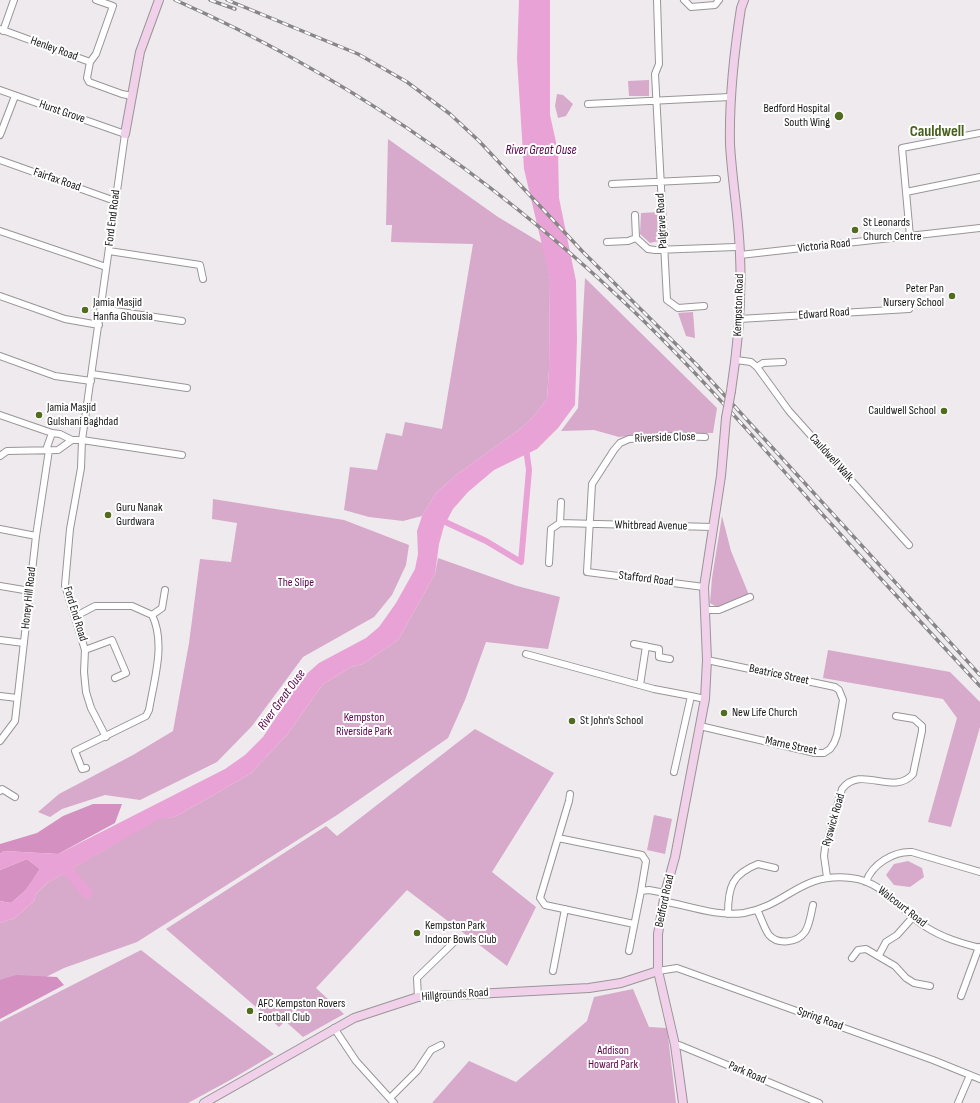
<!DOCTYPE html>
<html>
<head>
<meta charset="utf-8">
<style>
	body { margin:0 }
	canvas { display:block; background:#eeeaed }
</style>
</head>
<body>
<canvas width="980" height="1103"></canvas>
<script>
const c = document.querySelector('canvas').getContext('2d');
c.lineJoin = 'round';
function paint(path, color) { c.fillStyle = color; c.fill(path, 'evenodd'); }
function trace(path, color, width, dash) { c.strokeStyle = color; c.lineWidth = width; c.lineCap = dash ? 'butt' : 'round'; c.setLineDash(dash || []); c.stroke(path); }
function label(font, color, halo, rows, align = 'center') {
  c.font = font + ' "Sofia Sans Condensed",sans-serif'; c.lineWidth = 4; c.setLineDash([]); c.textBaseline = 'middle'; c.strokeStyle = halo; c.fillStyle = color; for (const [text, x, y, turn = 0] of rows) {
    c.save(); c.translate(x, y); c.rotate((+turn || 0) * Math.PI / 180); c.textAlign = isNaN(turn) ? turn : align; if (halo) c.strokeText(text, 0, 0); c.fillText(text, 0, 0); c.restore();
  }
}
const green = new Path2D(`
	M649,80V96H629L628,81Z
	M557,94L563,95L573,104L566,116L558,118L555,106Z
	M388,139L498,217L543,244L550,279L549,369L547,399L534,416L520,429L456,475L436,493L422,516L403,521L369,517L344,510L350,467L377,470L386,433L402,436L405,422L442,429L473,244L391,242L392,225H386Z
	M659,212V241L650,243L640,234L641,213Z
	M585,278L717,408L713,433H654L619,437L594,430L561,431L578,408Z
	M693,312L695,338L686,336L678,313Z
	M213,499L344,520L409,545L406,565L392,595L374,617L303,657L252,726L217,762L140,800L105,795L62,809L50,817L38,812L59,794L133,755L173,731L189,643L200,559L231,562L237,523L212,519Z
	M722,516L731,551L749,595L717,607L710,603L712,578Z
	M438,558L517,586L560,597L548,649L486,642L465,700L448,738L337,815L137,942L64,968L0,1000V923L15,918L34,901L36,894L47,883L159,818L175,817L250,774L287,735L323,684L351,667L363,664L398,640L435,574Z
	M828,650L950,672L980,702V727L951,827L928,822L957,718L943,699L823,678Z
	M475,729L554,773L492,872L536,907L507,966L407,890L316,988L344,1014L303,1037L285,1021L279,1027L166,929L326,826L337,836Z
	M654,815L672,819L665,854L647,850Z
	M908,861L922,868L924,877L910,887L894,885L886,875L894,864Z
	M141,950L274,1054L232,1079L188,1103H0V1022Z
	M633,989L649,1027L667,1028L676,1103H432L469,1061L516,1082L587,1021L594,997Z`);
const forest = new Path2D(`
	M93,804H122L115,823L58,854L4,851L0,854V844L37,833L63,816Z
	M27,859L40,869L26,890L11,903L0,901V870Z
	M16,975L57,977L64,985L0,1019V980Z`);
const water = new Path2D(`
	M519,0H550V115L558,151L559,198L576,281L577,339L575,405L558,428L537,449L494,470L468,492L453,509L444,526L439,544L435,574L398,640L363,664L351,667L323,684L287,735L250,774L175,817L159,819L47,883L36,894L34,901L15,918L0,923V901L11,903L26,890L40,869L27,859L0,870V854L4,851L58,854L225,769L245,755L263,737L302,678L319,663L366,638L379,627L396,603L415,569L418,554L417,531L422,516L436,493L456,475L520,429L534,416L547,399L549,369L550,279L524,169L517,59Z`);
const canal = new Path2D(`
	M439,519L486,541L521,562L529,470L526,448`);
const river = new Path2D(`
	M57,866L61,862L87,893`);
const street = new Path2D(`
	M657,0L659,64L655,74L667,300L678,308L704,306
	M684,0L691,7L715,5L719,0
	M0,29L90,62L87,78L89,82L122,94L132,96
	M3,31L14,0
	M90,62L96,54L113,6L96,0
	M0,90L125,134L82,440H72
	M588,104L730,97
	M0,135L15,96
	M0,160L115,201
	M612,184L717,179
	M906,192L980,177
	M635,215L636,238
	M0,231L106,267
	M910,236L902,148L980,133
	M607,242L628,241L636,238L648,249L655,250L736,247
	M109,251L200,265L203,279
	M740,255L980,228
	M0,296L65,319L99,325
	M101,309L182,321
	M739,319L909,309
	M0,356L55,376L91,381
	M736,360L751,362L757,367L789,411L909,545
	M757,367L763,363L783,362
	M92,374L187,388
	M0,415L52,433L60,434L72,440
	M46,450L52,433
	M0,456L7,451L58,450L72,440
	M560,523L561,502
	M0,529L36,536
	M549,563L551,529L560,523L712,527
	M0,586L30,591
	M704,587L587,572L592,484L614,450L620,443L629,439L676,436L705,437
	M704,610H719L750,597
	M152,615L162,608L165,590
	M76,616L95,606H132L152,615C166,643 154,680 149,710L146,716L75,751L82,769L86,768
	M0,640L24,643
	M634,644L659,649V657L670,659
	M85,650L112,640L126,673L115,678
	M526,654L654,689L691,696
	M640,685L646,646
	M0,696L17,698
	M700,726L815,753H824L830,749L834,743L837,735L843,700L839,690L835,687L707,660
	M106,737L91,708L86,692L84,672L85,650L65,585L70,529L81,468L82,440L182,455
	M0,741L15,721L36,536L49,450
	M674,772L691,696L705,699
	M0,791L2,789L15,797
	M570,794L569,801L540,898L545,905L634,924
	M558,838L642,855L646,861L641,891
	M827,877L824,856L825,848L842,789C861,764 893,797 913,774L922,731V726L914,719L896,716
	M866,882C872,864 894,851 912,852L980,872
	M663,901C689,906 718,917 744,913C788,905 800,872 851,878C883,881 901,911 926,927C943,938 961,943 980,948
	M757,910C761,917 764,928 769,935C778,945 797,943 805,932C810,924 811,913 813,905
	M728,914C728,887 732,874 758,864L775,868
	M629,951L641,891L649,890L665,893
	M879,955L886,942L897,935L913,917
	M852,958L858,950L866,949L895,966L906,978L914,983L930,986
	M553,971L565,909
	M658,971L677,968L933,1060L980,1079
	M961,996L979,947
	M418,997L417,978L454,942
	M334,1028L356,1061L394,1103
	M675,1045H679L819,1103
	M391,1097L417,1071L431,1050L441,1045
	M958,1103L970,1075`);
const secondary = new Path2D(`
	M125,134L140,52L159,0
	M731,391C738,346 742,300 740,255C739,218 732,181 730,144C729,98 734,53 741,8L744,0
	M204,1103L354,1018L418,997L589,988L621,983L658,971
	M683,1103L675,1045L658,971V934L665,893L675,857L705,699L707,660L704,587L721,476L726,418`);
const rail = new Path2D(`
	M175,0C341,73 491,177 623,301C690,364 752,435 813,504C868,565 924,626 980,686
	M210,0L235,9
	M227,0L358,54L407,82L450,114L479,141L583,252L696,364L980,675`);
const secondaryBridge = new Path2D(`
	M726,418L731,391`);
const markers = [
	[839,116,5,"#516c1f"],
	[855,230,4,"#516c1f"],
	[952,296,4,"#516c1f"],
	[85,310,4,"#516c1f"],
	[944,411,4,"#516c1f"],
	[39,415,4,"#516c1f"],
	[108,515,4,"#516c1f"],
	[724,713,4,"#516c1f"],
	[572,721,4,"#516c1f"],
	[417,933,4,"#516c1f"],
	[250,1011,4,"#516c1f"]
];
const streetNames = [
	["Henley Road",54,49,20],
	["Hurst Grove",62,112,19],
	["Fairfax Road",57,180,19],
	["Ford End Road",113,218,-83],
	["Palgrave Road",662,221,-93],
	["Victoria Road",824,246,-6],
	["Kempston Road",739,305,-88],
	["Edward Road",824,314,-4],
	["Riverside Close",665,438,-2],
	["Cauldwell Walk",831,458,48],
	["Whitbread Avenue",651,526,1],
	["Stafford Road",646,579,7],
	["Honey Hill Road",29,598,-84],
	["Ford End Road",75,614,73],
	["Beatrice Street",779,675,12],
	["Marne Street",791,746,12],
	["Ryswick Road",834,820,-74],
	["Bedford Road",665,901,-78],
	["Walcourt Road",902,907,38],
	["Hillgrounds Road",455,995,-4],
	["Spring Road",820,1019,20],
	["Park Road",747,1073,23]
];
const poiNames = [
	["Bedford Hospital",830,109,"right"],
	["South Wing",830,123,"right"],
	["St Leonards",863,223],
	["Church Centre",863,237],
	["Peter Pan",944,289,"right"],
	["Nursery School",944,303,"right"],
	["Jamia Masjid",93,303],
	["Hanfia Ghousia",93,317],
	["Jamia Masjid",47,408],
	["Gulshani Baghdad",47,422],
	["Cauldwell School",936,411,"right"],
	["Guru Nanak",116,508],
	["Gurdwara",116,522],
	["New Life Church",732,713],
	["St John's School",580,721],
	["Kempston Park",425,926],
	["Indoor Bowls Club",425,940],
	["AFC Kempston Rovers",258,1004],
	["Football Club",258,1018]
];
const parkNames = [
	["The Slipe",296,583],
	["Kempston",364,718],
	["Riverside Park",364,732],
	["Addison",613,1051],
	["Howard Park",613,1065]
];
const waterNames = [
	["River Great Ouse",541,151],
	["River Great Ouse",282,700,-54]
];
const districtNames = [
	["Cauldwell",937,132]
];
paint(green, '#d7a9ca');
paint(forest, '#d590c2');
paint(water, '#e9a2d6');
trace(canal, '#e9a2d6', 6);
trace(river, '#e9a2d6', 11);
trace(street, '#999598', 8);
trace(secondary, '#999598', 10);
trace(street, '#fff', 6);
trace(secondary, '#f1d0e9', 8);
trace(rail, '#898688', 3.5);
trace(rail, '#fff', 2, [6]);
trace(secondaryBridge, '#999598', 10, []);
trace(secondaryBridge, '#f1d0e9', 8);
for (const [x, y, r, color] of markers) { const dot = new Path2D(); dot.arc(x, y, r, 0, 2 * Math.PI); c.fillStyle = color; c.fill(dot); trace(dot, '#fff', 1.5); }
label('12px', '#181718', '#fff', streetNames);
label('12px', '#181718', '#fff', poiNames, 'left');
label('12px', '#5a054c', '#fff', parkNames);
label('italic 13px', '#560048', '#fff', waterNames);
label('bold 16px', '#48611b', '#fff', districtNames);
</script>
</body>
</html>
